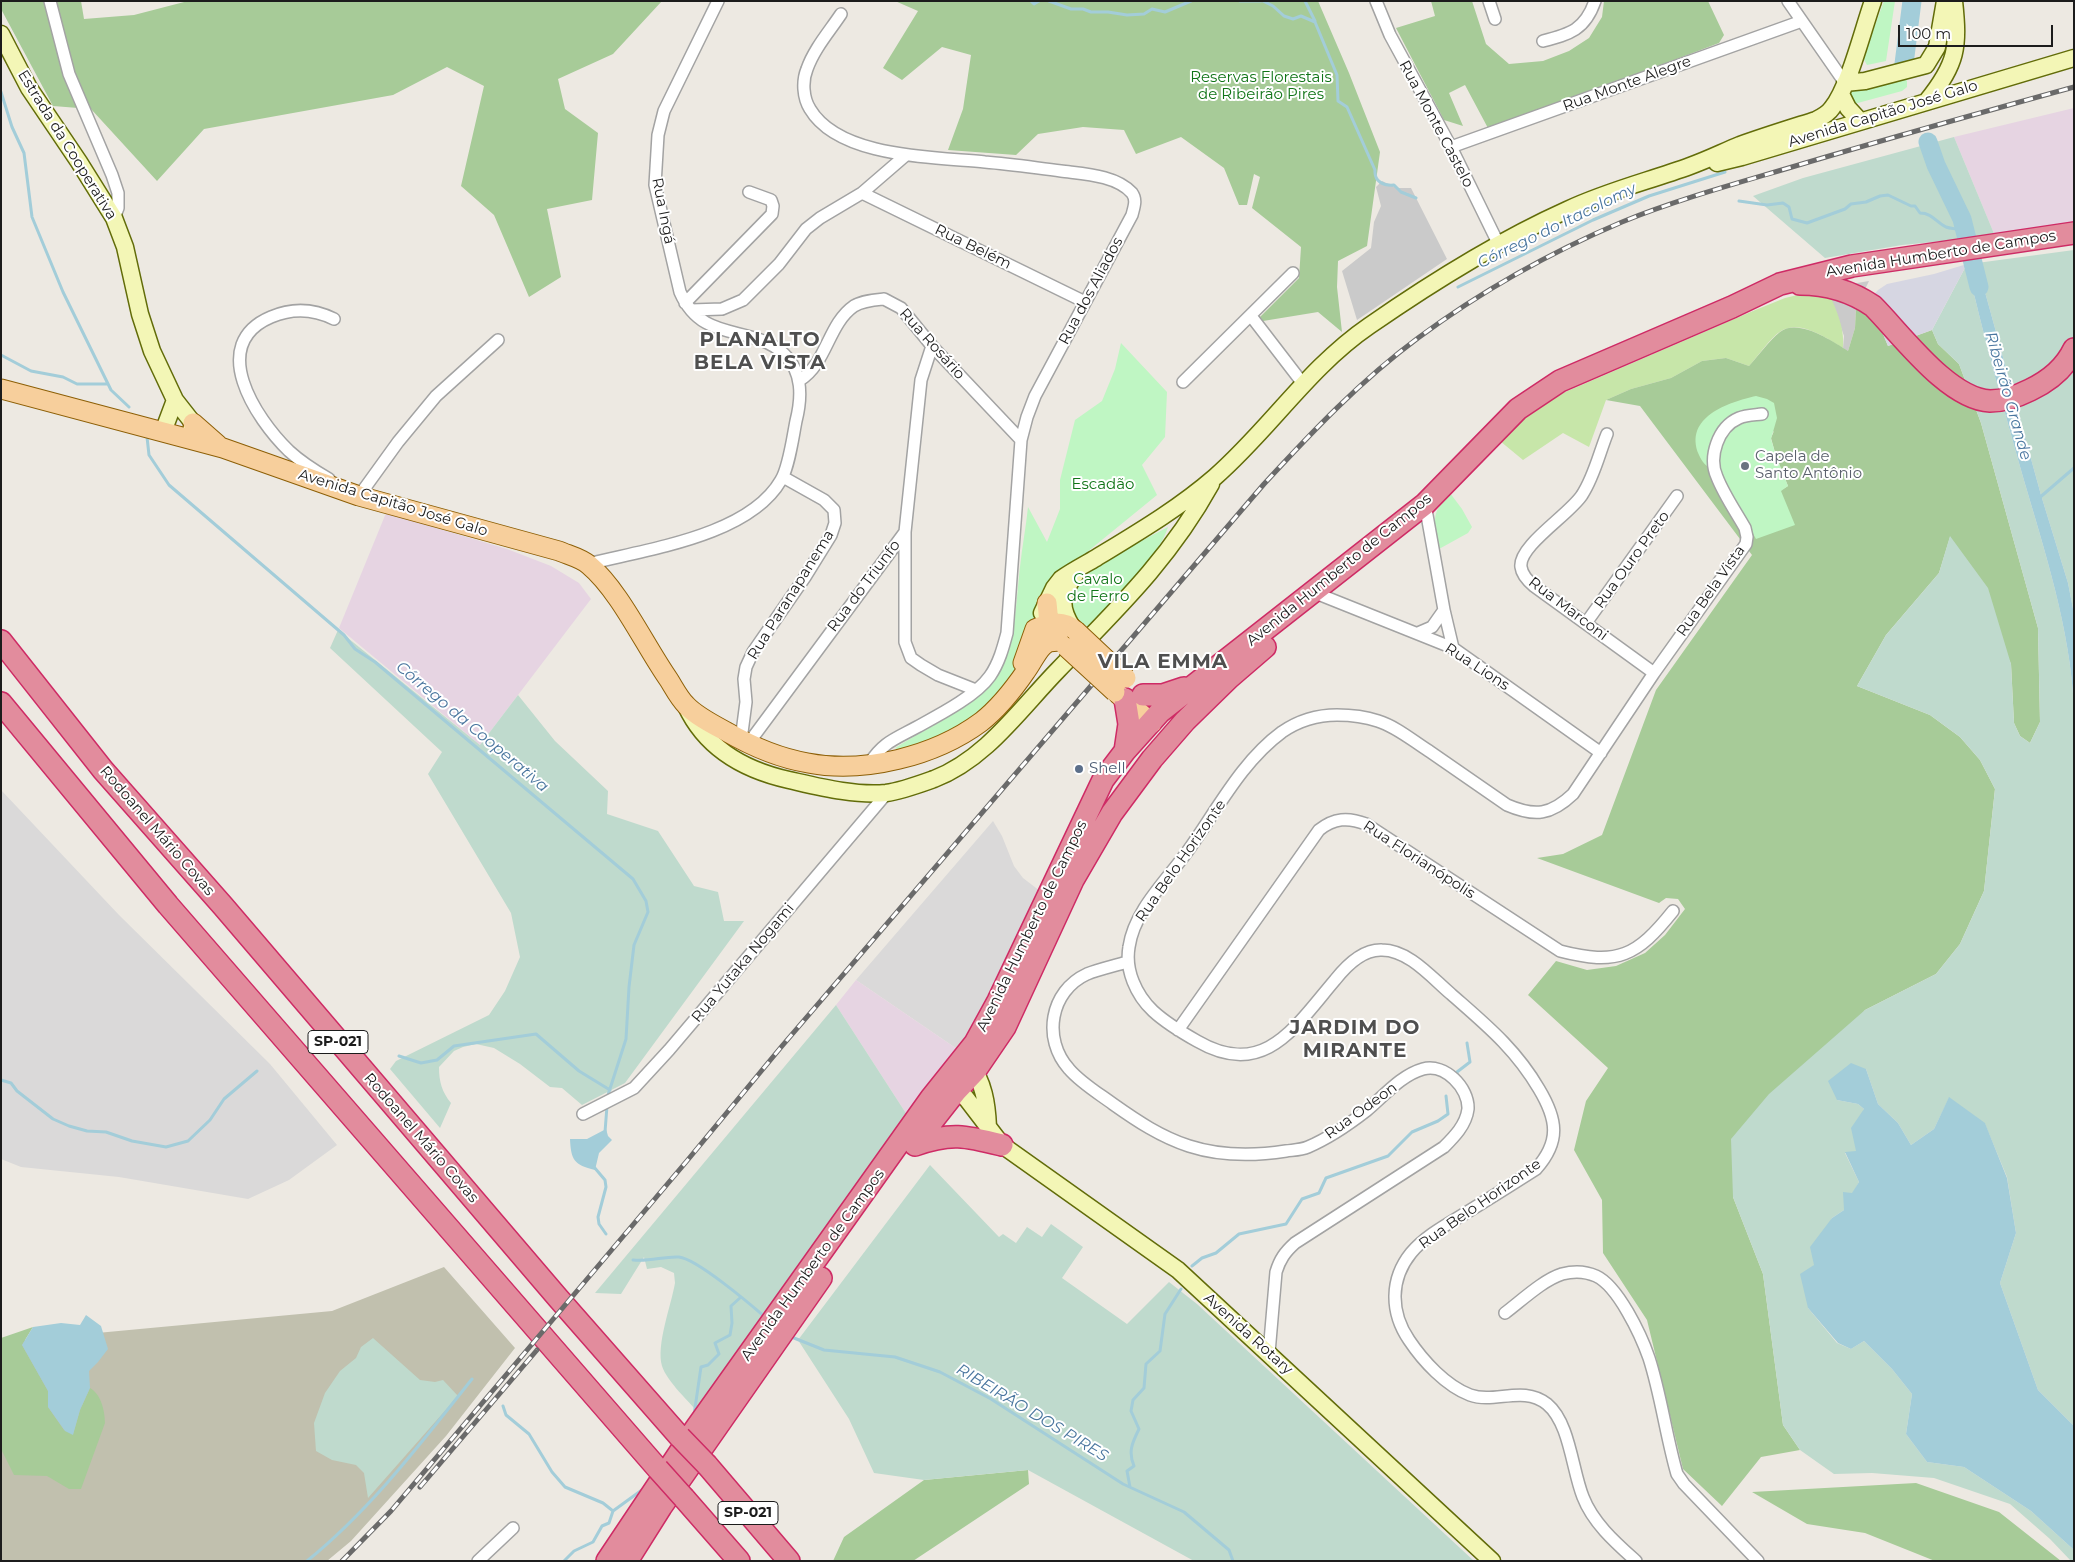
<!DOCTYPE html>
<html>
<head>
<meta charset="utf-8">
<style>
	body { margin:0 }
	#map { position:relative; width:2075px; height:1562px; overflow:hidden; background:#ede9e2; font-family:Montserrat,sans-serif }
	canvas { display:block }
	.frame { position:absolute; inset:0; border:2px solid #1c1c1c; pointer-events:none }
	.scale { position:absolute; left:1898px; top:25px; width:155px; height:22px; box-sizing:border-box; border:2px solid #1c1c1c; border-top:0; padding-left:6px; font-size:15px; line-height:18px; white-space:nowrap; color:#1c1c1c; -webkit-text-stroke:4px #fff; paint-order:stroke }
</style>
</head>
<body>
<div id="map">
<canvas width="2075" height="1562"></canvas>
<div class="frame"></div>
<div class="scale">100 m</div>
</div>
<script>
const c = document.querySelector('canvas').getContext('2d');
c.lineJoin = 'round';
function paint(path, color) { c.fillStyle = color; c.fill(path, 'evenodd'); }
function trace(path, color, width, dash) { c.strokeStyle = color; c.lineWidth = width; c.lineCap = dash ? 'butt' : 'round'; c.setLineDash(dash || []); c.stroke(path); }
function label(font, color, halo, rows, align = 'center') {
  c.font = font + ' Montserrat,sans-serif'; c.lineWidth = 4; c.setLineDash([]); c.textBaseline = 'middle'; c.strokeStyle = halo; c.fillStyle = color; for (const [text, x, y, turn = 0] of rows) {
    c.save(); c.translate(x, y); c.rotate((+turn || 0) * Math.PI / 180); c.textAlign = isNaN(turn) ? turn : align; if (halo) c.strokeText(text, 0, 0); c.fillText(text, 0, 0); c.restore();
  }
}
const residential = new Path2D(`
	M1,790L119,915L270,1064L337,1145L289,1180L248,1199L119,1177L21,1167L1,1159Z
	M993,821L1002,836L1014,866L1023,878L1040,891L1017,949L960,1051L856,980Z`);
const industrial = new Path2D(`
	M2074,108V225L1995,236L1954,137Z
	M386,513L507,549L551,566L579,583L591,599L480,745L339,628Z
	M856,980L960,1051L909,1118L836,1005Z`);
const religious = new Path2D(`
	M1382,181L1397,188H1411L1447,259L1357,320L1342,271L1371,248L1374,222L1381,206L1376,187Z
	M1869,281L1856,308L1855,328L1848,351L1843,348L1844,336L1827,288Z`);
const construction = new Path2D(`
	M444,1267L515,1348L446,1436L351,1541L327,1561H1V1342L332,1311Z`);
const grass = new Path2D(`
	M1827,288C1835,308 1845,326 1843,348C1828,339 1800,319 1781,331C1770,338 1758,356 1749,366L1726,358L1702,361L1671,378L1631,389L1606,400L1589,447L1563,433L1523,460L1500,441L1526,416L1549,399L1753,311L1785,298Z`);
const forest = new Path2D(`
	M1,1H81L84,19L134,15L188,1H662L613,54L558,79L565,109L598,133L592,200L547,209L561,277L529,297L494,215L461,186L484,86L447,67L393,95L204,129L157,181L91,109L53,106L1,9Z
	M895,1H1318L1349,73L1380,152L1367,246L1338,261L1337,287L1342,332L1318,312L1263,321L1260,317L1299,278L1301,247L1252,208L1260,177L1254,174L1247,205H1239L1224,168L1181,137L1136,154L1124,130L1083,127L1038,134L1016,155L948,150L963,109L971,55L942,47L902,80L883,68L918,11Z
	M1431,1H1472L1486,44L1509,64L1543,61L1569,51L1589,38L1602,17L1604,1H1708L1724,35L1719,43L1489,130L1465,85L1449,93L1463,126L1444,120L1396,28L1435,16Z
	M1863,307L1883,334L1888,346L1932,330L1938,344L1959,364L1981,423L2038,628L2040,722L2030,743L2020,736L2014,723L2011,664L1950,537L1939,573L1886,635L1857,686L1930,715L1960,737L1980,760L1995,789L1984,891L1960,944L1936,974L1865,1010L1733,1197L1763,1274L1783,1425L1800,1450L1761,1457L1722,1506L1683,1469L1647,1320L1603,1253L1602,1200L1574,1150L1586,1101L1608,1068L1528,995L1556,961L1587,970L1616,966L1645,953L1665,935L1685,909L1678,899L1666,898L1659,903L1537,858L1563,854L1602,835L1656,690L1752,555L1640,406L1606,400L1631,389L1671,378L1702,361L1726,358L1749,366C1759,355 1769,341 1780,332C1798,318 1832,341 1848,351L1855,328L1856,308ZM1774,431L1771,438L1776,456L1788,486L1781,490L1721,477Z
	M33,1327L22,1345L48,1391V1407L64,1430L73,1434L80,1410L90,1388C101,1394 105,1411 105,1423L81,1489H69L47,1476L14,1475L1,1449V1338Z
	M1028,1470L1029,1484L913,1561H833L844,1537L924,1480Z
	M1916,1483L1999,1512L2061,1561H1935L1865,1533L1807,1524L1752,1492Z`);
const wetland = new Path2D(`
	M1954,137L1995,236L1902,245L1825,258L1753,196L1803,178Z
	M2074,250V614L2068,583L2041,495L1977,263Z
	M1967,264C1983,335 2003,406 2023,477C2045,552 2070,628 2074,707V1426L2038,1390L2000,1283L2016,1233L2007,1177L1985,1124L1949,1098L1934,1129L1911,1145L1898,1123L1878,1104L1866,1069L1837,1100L1858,1104L1864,1109L1856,1152L1845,1153L1859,1182L1844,1210L1832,1218L1814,1265L1808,1308L1837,1343L1851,1349L1864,1341L1892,1369L1912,1394L1906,1434L1927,1462L1964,1467L2031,1511L2074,1550V1561H2071L2050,1539L2010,1504L1934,1478L1872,1473L1834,1474L1800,1450L1783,1425L1763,1274L1733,1197L1731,1139L1769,1094L1865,1010L1936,974L1960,944L1984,891L1995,789L1980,760L1960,737L1930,715L1857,686L1886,635L1939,573L1950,536L1988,588L2011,664L2014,723L2020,736L2030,743L2040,722L2038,628L1981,423L1959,364L1938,344L1932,330Z
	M338,630L480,745L518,695L555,741L608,791L607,814L658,831L694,886L718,892L724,921H744L625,1083L582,1105L562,1088L550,1087L520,1064L494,1048L476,1044L463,1047L454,1051L439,1067C439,1082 442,1092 451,1103L440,1128L390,1069L396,1061L489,1015L505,991L520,957L511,913L428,774L442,752L330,648Z
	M836,1005L909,1118L700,1415C690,1402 667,1382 662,1366C656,1345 671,1306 675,1283L674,1273L661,1267L647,1269L644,1257L621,1294L595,1293Z
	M930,1165L999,1237L1003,1234L1016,1243L1027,1227L1042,1237L1051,1224L1083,1247L1062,1278L1127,1324L1169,1282L1197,1304L1474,1561H1194L1028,1470L924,1480L874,1473L849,1419L798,1340Z
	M373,1338L420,1380L435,1382L443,1380L458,1396L368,1498L364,1473L356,1465L332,1460L316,1451L314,1423L325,1393L340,1371L356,1358L361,1347Z`);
const park = new Path2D(`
	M1884,1H1895L1886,61L1867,65L1863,58Z
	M1904,77L1907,81V87L1902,91L1854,104L1848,102L1850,87Z
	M1121,343L1167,392L1165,437L1142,465L1157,495L1081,557L1037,609L1011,681L987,711L955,732L902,752L895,748C920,732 946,720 970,702C1017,667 1014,619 1020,567C1022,547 1026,527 1028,507L1047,542L1060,509V480L1075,420L1102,401L1115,369Z
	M1756,396L1767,399L1774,403L1777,418L1771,439L1776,456L1788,486L1781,491L1795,525L1756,539C1745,519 1735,498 1722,479C1716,470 1705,469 1699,455C1683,417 1729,402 1756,396Z
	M1450,493L1462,509L1472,527L1468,533L1439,549C1435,521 1429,515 1450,493Z
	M1168,527C1159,557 1113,603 1091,627L1079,624L1070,612L1071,593L1081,575L1122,551Z`);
const plaza = new Path2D(`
	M1967,264L1932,330L1888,346L1883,334L1863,307L1878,290L1887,284L1934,274Z`);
const water = new Path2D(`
	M1977,263L2041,495L2068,583L2074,614V707C2070,628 2045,552 2023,477C2003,406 1983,335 1967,264Z
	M1851,1063L1866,1069L1878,1104L1898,1123L1911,1145L1934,1129L1949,1097L1985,1123L2007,1178L2016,1233L2000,1283L2038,1390L2074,1426V1550L2031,1511L1964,1467L1927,1462L1906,1434L1912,1394L1892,1369L1864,1341L1851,1349L1838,1343L1808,1308L1800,1274L1814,1265L1810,1247L1832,1218L1844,1210L1843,1192L1852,1193L1859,1182L1845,1152L1856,1151L1851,1128L1864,1109L1858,1104L1837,1100L1828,1081Z
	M606,1129L608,1136L612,1140L599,1153L595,1170C574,1165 571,1160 570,1139H587Z
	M86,1315L101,1326L108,1349L98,1362L89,1371L90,1388L80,1410L73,1435L65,1431L48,1407V1391L22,1345L33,1327L61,1323L80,1325Z`);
const stream = new Path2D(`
	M1031,1L1034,4L1039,1
	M1049,1L1071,9H1083L1091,12H1108L1127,15L1144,14L1152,9L1165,12L1191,1
	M1240,1H1261
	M1263,1L1273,6L1284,16L1293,19L1301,16L1315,22L1337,75L1338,101L1347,107L1375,170C1374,182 1384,186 1394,185L1401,192L1416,198
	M1305,1L1315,21
	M1,92L12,127L24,153L32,217L63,292L111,390L129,407
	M1739,201L1767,205L1783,203L1789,207L1792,219L1807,223L1845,209L1851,204L1866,202L1880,196L1888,195L1911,206H1915L1920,213C1932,213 1936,222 1946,227C1953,230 1956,226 1965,233
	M1458,287L1593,220L1649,196L1725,172
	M1,355L31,371L63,377L77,384H108
	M147,437L149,455L169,485L344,635L355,649L375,662L633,879L646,901L648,912L634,945L629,987L626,1039L607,1098
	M2038,499L2074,468
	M399,1056L421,1063L437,1060L454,1046L536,1034L579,1071L610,1090
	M1457,1076V1072L1470,1062L1467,1043
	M1,1080L11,1083L17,1091L53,1119L69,1126L87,1131L106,1132L132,1141L166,1147L188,1141L210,1120L224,1099L257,1071
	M605,1132L607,1106
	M594,1167L605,1180L606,1187L598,1217L599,1224L606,1234
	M633,1260C650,1262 664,1256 679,1257C697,1259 750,1304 765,1317
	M1192,1266L1202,1258L1216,1253L1239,1234L1286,1224L1302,1199L1319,1193L1326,1178L1388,1156L1412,1132L1438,1121L1448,1114L1446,1096
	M794,1338L824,1350L895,1357L940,1372L991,1399L1123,1484L1184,1512L1229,1550L1233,1561
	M503,1406L506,1415L529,1434L552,1472L565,1487L603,1503L613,1511
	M694,1415L701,1367L708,1365L719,1354L715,1343L730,1335L732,1323L731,1306L741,1297
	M1130,1487L1127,1471L1134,1466C1128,1452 1132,1443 1139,1429L1131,1411L1133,1400L1144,1388L1146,1364L1160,1351L1165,1314L1181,1289
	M307,1561C371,1509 421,1443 472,1379
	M564,1561L574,1551L593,1542L602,1526L609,1523L613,1511L646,1487`);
const river = new Path2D(`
	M1904,64L1912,1
	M1928,142L1936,165L1962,219L1979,287`);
const street = new Path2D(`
	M50,1L69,74L112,175L118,193V208L114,218
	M1376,1L1390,35L1451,147L1499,245
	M1489,1L1495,19
	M1788,1L1845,83
	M841,14C829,32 814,49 807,69C802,81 803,98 810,109C839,158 935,157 985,162C1011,164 1036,168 1061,171C1083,174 1116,175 1132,193C1137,200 1134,207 1132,215L1035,396L1027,417L1021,440L1007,633C1003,648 999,663 990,676C976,696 939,715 917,727C895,739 883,742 869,764
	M1543,41C1570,34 1585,30 1595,1
	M1451,147L1802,21
	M862,193L1085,302
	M685,303L772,214L773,206L771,200L749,192
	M691,310L722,309L743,300L779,264L806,229L820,218L862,193L906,155
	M1251,316L1304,385
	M800,380C827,363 828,324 854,306C862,301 874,300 884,299L901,308L932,346L1021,440
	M1183,382L1293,273
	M1607,434C1599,454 1594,477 1582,495C1570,514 1518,546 1521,567C1522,575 1528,581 1534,586L1654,673
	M329,479C315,471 301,462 289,451C255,418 207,344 271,317C292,308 314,309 334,319
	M359,496L398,442L436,396L498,340
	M1425,504L1444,610L1453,648
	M905,532V642L911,658L921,665L938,675L976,690
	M588,564C647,549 749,536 781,480C789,467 793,436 796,421C802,397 803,372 784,354C751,323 703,345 680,292L655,185L658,135L664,111L718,1
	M1313,592L1453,648L1601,753
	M1586,623L1677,496
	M1418,633L1432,627L1444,610
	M741,740L746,702L744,679L746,667L753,652L805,577L831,535L835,523L834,510L824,500L783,477
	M748,744L905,532L921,380L932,346
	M1127,962C1114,966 1100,969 1087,974C1050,991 1042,1039 1069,1069C1081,1083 1098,1093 1113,1104C1137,1121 1161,1137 1189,1146C1220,1156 1254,1156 1286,1151C1293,1150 1301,1150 1308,1147C1329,1138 1348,1125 1366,1111C1383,1097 1401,1075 1423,1069C1445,1063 1469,1088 1468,1109C1466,1125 1454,1137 1444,1147L1295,1243C1285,1252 1280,1259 1276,1272L1269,1353
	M1178,1030L1319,830C1334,818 1348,817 1366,824L1560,951C1618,966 1637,956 1673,911
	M583,1114L634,1088L669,1050L887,793
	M1505,1313C1521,1301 1543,1280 1562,1274C1573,1271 1585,1271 1596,1276C1618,1286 1641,1335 1649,1358C1661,1395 1666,1436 1677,1474L1684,1484L1758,1561
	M478,1561L513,1528
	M1636,1561C1616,1543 1593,1523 1583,1497C1572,1470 1570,1423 1547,1404C1523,1385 1495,1404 1470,1395C1446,1386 1423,1361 1409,1340C1390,1312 1390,1279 1411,1253C1426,1235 1450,1223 1469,1211C1492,1197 1514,1183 1536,1169C1561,1141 1557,1119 1539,1089C1515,1048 1485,1024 1451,994C1432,978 1409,950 1382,950C1362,949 1346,966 1335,980C1295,1027 1264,1080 1197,1041C1181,1032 1166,1023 1153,1011C1136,995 1125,970 1129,947C1134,911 1166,881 1187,852C1216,812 1241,762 1282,732C1298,721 1317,715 1337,715C1350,715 1366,717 1378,721C1397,727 1413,741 1429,751C1455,769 1481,787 1507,805C1535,817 1551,815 1573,794L1654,673L1746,544L1747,537L1745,528C1736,512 1724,495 1717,477C1708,457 1718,427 1739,418C1746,415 1754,415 1762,414`);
const secondary = new Path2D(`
	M1,34L29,88L79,162L114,218L125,247L140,314L152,351L175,400L193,423L190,435
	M1845,83L1865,81L1926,65L1937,47L1945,1
	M1841,94L1848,108L1860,121
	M1927,101C1957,64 1959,47 1954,1
	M1717,163L1742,157L2074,58
	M163,432L175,400
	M1042,613L1054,588L1061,579C1072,571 1084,565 1096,558C1137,533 1178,509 1215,477C1269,430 1309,367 1369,326C1431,283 1498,241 1567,210C1607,191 1649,181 1690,166C1707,160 1723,152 1740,145C1765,136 1791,128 1816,120C1822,117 1828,114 1832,108C1849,87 1863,29 1873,1
	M1072,627C1059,606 1061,595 1075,575
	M686,706C706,749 744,770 789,780C820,787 855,796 886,793C901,791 920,784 934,779C986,759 1020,709 1058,670C1117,609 1169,560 1211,484
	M969,1063C984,1082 987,1104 988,1127
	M948,1085L966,1098L1002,1145L1178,1270L1492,1561`);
const primary = new Path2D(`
	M1,389L223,448L359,496L559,551C568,555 581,558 589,565C620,591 645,646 669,680C674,688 679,698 686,705C696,716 714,725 727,732C753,747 779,758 808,763C864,774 935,756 981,722C999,708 1013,690 1026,671C1032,663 1036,653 1043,646L1048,642L1059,641
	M193,423L218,445
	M1047,603L1049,623L1054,633
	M1023,663L1035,629C1049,622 1063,619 1076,631
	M1118,694L1152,723`);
const highway = new Path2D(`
	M1800,284C1826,284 1851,291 1873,306C1901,334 1948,399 1990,401C2004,401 2018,396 2030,390C2049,381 2065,368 2074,349
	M1,641L103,770L223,906L558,1298L680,1437
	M1143,695H1163L1184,688
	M1125,699L1129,724L1125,751
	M1,703L168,905L658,1469
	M919,1138L956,1091L975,1071L1005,1027L1073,880L1112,813L1152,759L1185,721L1229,678L1265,647
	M915,1145C951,1132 966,1136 1002,1145
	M707,1465L789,1561
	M684,1498L739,1561
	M607,1561L696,1428L931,1098L975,1043L998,1001L1103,780L1125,751L1160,712L1425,504L1518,409L1560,381L1732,307L1780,284L1852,266L2074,233
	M627,1561L661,1507L821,1278`);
const rail = new Path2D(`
	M420,1487L537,1350
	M342,1561L391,1511L686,1162L782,1046L1264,484C1312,432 1360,381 1418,338C1480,292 1551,252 1622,222C1681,198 1742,182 1802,164C1893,137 1983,112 2074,87`);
const primaryBridge = new Path2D(`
	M1076,631L1126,678
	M1066,647L1115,692`);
const highwayBridge = new Path2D(`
	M680,1437L707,1465
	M658,1469L684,1498`);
const markers = [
	[1745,466,5,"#6b7280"],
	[1079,769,5,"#5c6f8a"]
];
const shields = [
	[338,1042,60],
	[748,1513,60]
];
const shieldNames = [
	["SP-021",338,1042],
	["SP-021",748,1513]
];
const parkNames = [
	["Reservas Florestais",1261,78],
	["de Ribeirão Pires",1261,95],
	["Escadão",1103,485],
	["Cavalo",1098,580],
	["de Ferro",1098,597]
];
const streetNames = [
	["Rua Monte Alegre",1627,84,-20],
	["Avenida Capitão José Galo",1883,114,-17],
	["Rua Monte Castelo",1436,124,62],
	["Estrada da Cooperativa",67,145,58],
	["Rua Ingá",663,211,79],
	["Rua Belém",973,247,26],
	["Avenida Humberto de Campos",1941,254,-9],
	["Rua dos Aliados",1091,291,-62],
	["Rua Rosário",932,344,48],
	["Avenida Capitão José Galo",393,503,17],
	["Rua Ouro Preto",1632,560,-54],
	["Avenida Humberto de Campos",1339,570,-39],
	["Rua do Triunfo",864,586,-53],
	["Rua Bela Vista",1711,591,-55],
	["Rua Paranapanema",791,595,-58],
	["Rua Marconi",1568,609,37],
	["Rua Lions",1477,667,33],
	["Rodoanel Mário Covas",157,831,49],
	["Rua Florianópolis",1419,860,33],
	["Rua Belo Horizonte",1181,861,-55],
	["Avenida Humberto de Campos",1032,926,-64],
	["Rua Yutaka Nogami",743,963,-50],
	["Rua Odeon",1361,1111,-36],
	["Rodoanel Mário Covas",421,1138,49],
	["Rua Belo Horizonte",1480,1204,-35],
	["Avenida Humberto de Campos",813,1265,-54],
	["Avenida Rotary",1248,1334,42]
];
const worshipNames = [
	["Capela de",1755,457],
	["Santo Antônio",1755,474]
];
const serviceNames = [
	["Shell",1089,769]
];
const waterNames = [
	["Córrego do Itacolomy",1557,226,-26],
	["Ribeirão Grande",2008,396,74],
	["Córrego da Cooperativa",472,727,40],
	["RIBEIRÃO DOS PIRES",1032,1413,31]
];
const districtNames = [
	["PLANALTO",760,340],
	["BELA VISTA",760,363],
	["VILA EMMA",1163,662],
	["JARDIM DO",1355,1028],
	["MIRANTE",1355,1051]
];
paint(residential, '#dad9d9');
paint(industrial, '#e6d4e2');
paint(religious, '#cacaca');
paint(construction, '#c1c0ae');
paint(grass, '#c7e6a9');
paint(forest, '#a7cb98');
paint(wetland, '#bfdacd');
paint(park, '#bff6c3');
paint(plaza, '#d6d6e2');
paint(water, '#a3cdd9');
trace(stream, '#a3cdd9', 3);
trace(river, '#a3cdd9', 19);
trace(street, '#a3a3a3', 14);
trace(secondary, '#626c09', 19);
trace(primary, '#8d5f06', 21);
trace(highway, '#ce2b65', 24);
trace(street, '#fff', 11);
trace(secondary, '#f3f6b6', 16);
trace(primary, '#f7cf9c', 19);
trace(highway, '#e28c9d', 21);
trace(rail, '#6a6a6a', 5);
trace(rail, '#fff', 3, [9]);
trace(primaryBridge, '#8d5f06', 21, []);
trace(highwayBridge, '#ce2b65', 24, []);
trace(primaryBridge, '#f7cf9c', 19);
trace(highwayBridge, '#e28c9d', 21);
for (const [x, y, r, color] of markers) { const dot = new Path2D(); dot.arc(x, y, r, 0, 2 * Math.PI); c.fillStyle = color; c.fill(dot); trace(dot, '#fff', 2); }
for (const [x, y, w] of shields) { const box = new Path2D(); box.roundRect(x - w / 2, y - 11.5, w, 23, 4); c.fillStyle = '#fff'; c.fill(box); trace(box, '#1c1c1c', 1); }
label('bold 14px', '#1c1c1c', null, shieldNames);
label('15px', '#107417', '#fff', parkNames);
label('15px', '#1c1c1c', '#fff', streetNames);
label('15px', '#5b616d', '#fff', worshipNames, 'left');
label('15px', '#4e5e75', '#fff', serviceNames, 'left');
label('italic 16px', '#4a769f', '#fff', waterNames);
c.letterSpacing = '1px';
label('bold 20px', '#4f4f4f', '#fff', districtNames);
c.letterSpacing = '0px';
</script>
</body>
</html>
